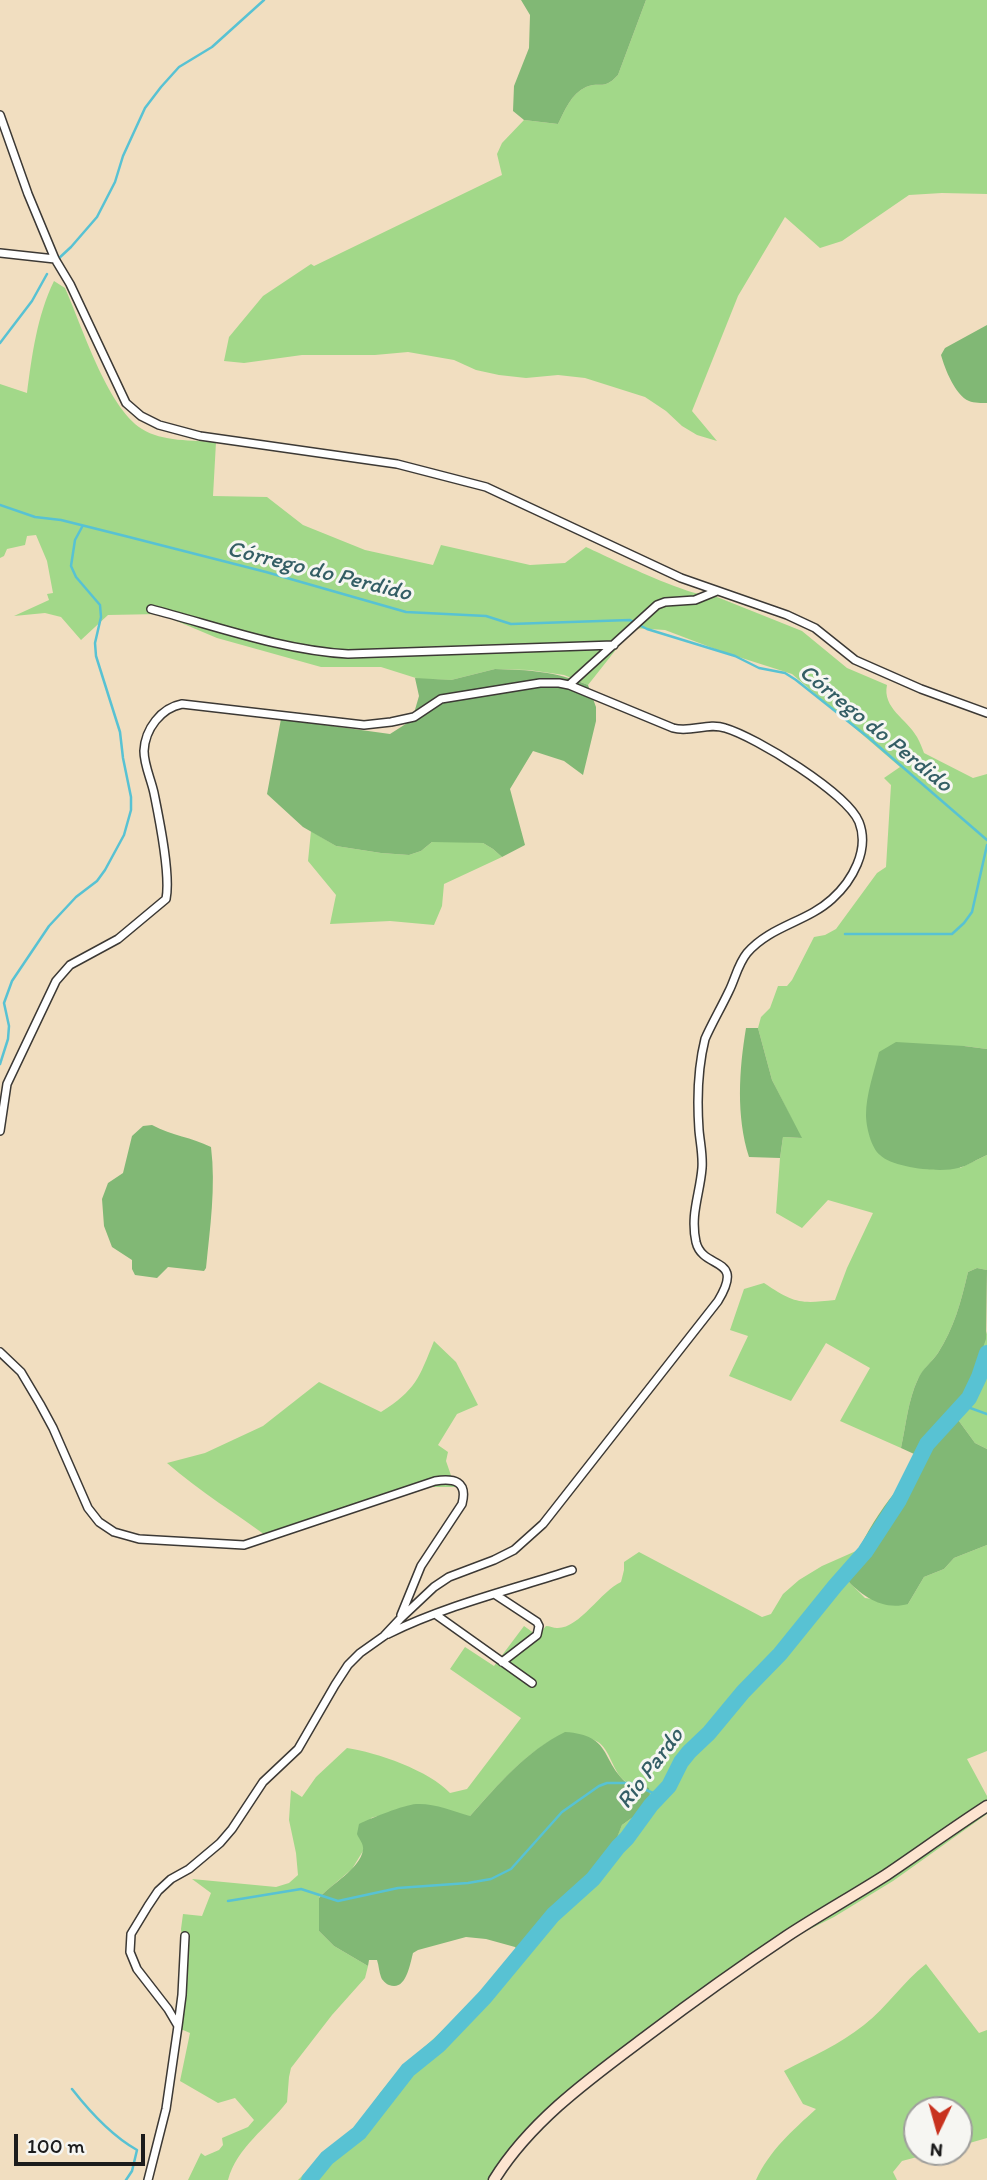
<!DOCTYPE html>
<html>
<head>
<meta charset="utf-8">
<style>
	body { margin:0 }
	#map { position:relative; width:987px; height:2180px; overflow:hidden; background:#f1dec0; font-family:Itim,sans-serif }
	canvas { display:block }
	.north { position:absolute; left:903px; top:2096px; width:70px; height:70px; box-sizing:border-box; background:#f6f6f2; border:2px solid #9f9f9c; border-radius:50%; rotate:185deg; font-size:19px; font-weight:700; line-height:28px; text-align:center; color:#1c1c1c }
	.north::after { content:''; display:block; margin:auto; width:24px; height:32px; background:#c8321e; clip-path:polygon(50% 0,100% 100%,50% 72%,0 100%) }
	.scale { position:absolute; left:14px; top:2134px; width:131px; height:32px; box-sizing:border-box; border:4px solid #1c1c1c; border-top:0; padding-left:9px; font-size:21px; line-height:24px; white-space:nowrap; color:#1c1c1c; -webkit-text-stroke:5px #f6f6f2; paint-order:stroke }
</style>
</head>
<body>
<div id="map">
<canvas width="987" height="2180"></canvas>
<div class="north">N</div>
<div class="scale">100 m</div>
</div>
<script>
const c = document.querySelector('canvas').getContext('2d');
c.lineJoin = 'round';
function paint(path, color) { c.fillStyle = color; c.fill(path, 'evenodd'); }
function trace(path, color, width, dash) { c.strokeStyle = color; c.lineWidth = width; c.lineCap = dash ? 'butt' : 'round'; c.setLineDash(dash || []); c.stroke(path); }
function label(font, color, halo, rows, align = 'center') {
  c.font = font + ' Itim,sans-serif'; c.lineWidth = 6; c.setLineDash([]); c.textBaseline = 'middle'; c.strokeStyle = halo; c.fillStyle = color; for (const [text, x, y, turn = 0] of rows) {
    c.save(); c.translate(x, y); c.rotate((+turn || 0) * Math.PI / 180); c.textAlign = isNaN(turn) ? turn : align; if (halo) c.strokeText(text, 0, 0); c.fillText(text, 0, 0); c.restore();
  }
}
const green = new Path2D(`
	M646,0H987V194L942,193L909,195L842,241L820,248L785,217L738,296L692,411L717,441L697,435L682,426L666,411L645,397L585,378L558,375L526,378L499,375L476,370L454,360L408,352L375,355H302L244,363L224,361L229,337L263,296L311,264L314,266L502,175L497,154L502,143L524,120L558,124C565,110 571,94 586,87C602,81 603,91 618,75Z
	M54,281L65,288C82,326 107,407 142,429C162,442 193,440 216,442L213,496L267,497L303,525L365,550L433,565L441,545L530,565L565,563L586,547C608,557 693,599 712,595L802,631L847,668L887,685C882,708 907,719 917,737C920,742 922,748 924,753L973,778L987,774V1049L964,1046L960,1168L987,1155V1270L977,1268L968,1272C961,1302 954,1328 938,1353C932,1362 922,1370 918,1379C908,1400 906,1425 901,1448L840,1421L870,1368L826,1343L791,1401L729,1376L748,1336L730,1330L744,1289L764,1283C794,1303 799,1304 835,1300L847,1268L873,1213L828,1200L802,1228L776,1213L780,1158L783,1137L801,1138L772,1080L758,1028L761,1017L770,1008L778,986H787L792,980L814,937L825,935L836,929L877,873L886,867L891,785L884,778L900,767L792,674L723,652L665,630L633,628L588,685L564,675L529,670L495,669L451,680L419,679L381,667H321L217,638L160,614L108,615L81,640L61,617L45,613L14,616L49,600L47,594L53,593L47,561L36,535L27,536L25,545L7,549L4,556L0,558V384L27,393C32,355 37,316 54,281Z
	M311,831L336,846L381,853L409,855L421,851L432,842L452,841L483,843L493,849L502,857L444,884L442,906L434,925L390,921L330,924L336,895L308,861Z
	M987,1331V1449L975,1443L956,1417L959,1406L968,1391Z
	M434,1341L456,1362L478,1405L457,1414L438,1445L448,1452L446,1461L455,1487H429L293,1530L272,1540C237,1514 200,1492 167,1463L205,1453L263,1426L319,1382L381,1412C416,1390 419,1378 434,1341Z
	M987,1545V1751L967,1759L987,1796V1814L893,1881L834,1917L784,1942L698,1999L556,2113L515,2154L499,2180H298L309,2169L340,2146L353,2133L380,2093L395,2075L481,1994L518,1951L548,1926L571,1892L616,1839L622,1825L651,1804L632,1784C613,1780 613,1752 598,1742C590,1737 575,1735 565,1733C526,1751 498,1785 470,1816L392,1812L371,1818L363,1845V1851L352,1869L319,1897V1931L334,1946L368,1966L365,1978L332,2015L291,2068L289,2077L287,2102C267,2128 237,2147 228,2180H188L201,2153L205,2156L219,2150L223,2145L222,2138L248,2127L254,2120L235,2098L218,2103L180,2081L190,2033L176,2027L184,1957L181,1929L183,1914L202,1916L211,1893L192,1879L276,1887L289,1883L298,1875L296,1853L289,1820L291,1790L302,1797L316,1777L347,1748C376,1752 430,1771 450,1793L467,1789L521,1718L450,1669L465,1647L494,1666L524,1626L538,1636L546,1626C550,1626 553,1628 557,1628C579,1629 601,1591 621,1582L624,1570V1562L639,1552L762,1617L771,1614L783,1594L799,1580L822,1566L856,1551L846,1579L865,1598L908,1604L924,1577L944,1569L954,1558Z
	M926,1964L979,2033L987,2030V2138L959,2146V2110H917V2152H936L902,2161L893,2172L897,2180H756C769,2151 793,2130 816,2109L803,2104L784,2071C812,2056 839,2045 864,2025C887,2007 903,1982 926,1964Z`);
const forest = new Path2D(`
	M521,0H646L618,75C603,91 602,81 586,87C571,94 565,110 558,124L524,120L513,111L514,86L529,48L530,15Z
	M987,325V403C982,403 974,403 969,401C955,395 945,369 941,355L945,348Z
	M495,669C529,670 555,671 588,685L596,707V721L583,775L564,761L533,751L510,789L525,845L502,857L493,849L483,843L432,842L421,851L409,855L381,853L336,846L303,827L267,794L281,719L390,734L412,720L419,696L415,678L451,680Z
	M746,1028H758L772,1080L802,1138L783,1137L780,1158L749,1157C736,1116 739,1070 746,1028Z
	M896,1042L964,1046L987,1049V1155C977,1159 968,1166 958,1168C941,1173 893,1168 880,1155C871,1148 866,1126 866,1115C866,1095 874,1072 879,1052Z
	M152,1125C173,1136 191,1137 211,1147C216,1187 210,1228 206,1268L204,1271L168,1267L157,1278L135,1275L132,1269V1260L112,1247L104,1226L102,1199L108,1183L123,1173L132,1136L143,1126Z
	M977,1268L987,1270L986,1339L968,1391L959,1406L956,1417L975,1443L987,1449V1545L954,1558L944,1569L924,1577L908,1604C883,1611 862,1596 846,1579C863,1533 890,1493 925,1459L901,1448C906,1425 908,1400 918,1379C922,1369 932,1362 938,1353C954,1328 961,1302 968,1272Z
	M565,1732C613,1735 600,1761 628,1784L636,1783L649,1788L651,1804L622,1825L610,1855L600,1871L571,1892L548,1926L518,1951L515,1947L486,1939L466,1937L418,1950L413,1953C410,1964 406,1992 389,1985C386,1984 382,1980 381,1977C379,1972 379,1966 377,1960H369L368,1966L334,1946L319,1931V1898C331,1884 360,1869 363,1850C364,1844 359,1839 357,1834L359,1824C371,1818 404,1805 416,1804C434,1803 453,1811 470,1816C498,1785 526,1751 565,1732Z`);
const stream = new Path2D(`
	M57,260L71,247L97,217L115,182L123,156L145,108L161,87L179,67L212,47L264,0
	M0,343L32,301L47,274
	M0,505L35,517L61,520L125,536L266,572L406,612L486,616L511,624L630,620L647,629L735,656L759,668L785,673L796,680L869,738L987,840
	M845,934H952L964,923L972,912L987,845
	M0,1064L8,1039L9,1026L4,1003L12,981L49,926L76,897L97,881L105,870L124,835L131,810V797L123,758L120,732L96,656L95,643L101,617L100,605L76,577L71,566L75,540L82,527
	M962,1405L987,1414
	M228,1901L301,1889L338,1901L398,1888L468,1883L491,1879L511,1869L562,1812L599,1786L607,1783H630L660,1796
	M72,2089C90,2112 112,2136 137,2150L132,2171L126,2180`);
const river = new Path2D(`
	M309,2180L327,2158L359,2133L408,2070L439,2045L485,1997L553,1915L593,1879L618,1847L627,1838L651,1805L669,1786L681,1762L689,1752L709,1733L743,1692L780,1654L835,1586L865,1552L899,1500L927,1444L969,1398L979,1377L987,1353`);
const street = new Path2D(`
	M0,115L28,194L55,259L70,284L126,403L141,416L159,425L200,436L397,464L486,487L681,578L787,615L815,628L855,660L921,689L987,713
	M0,253L55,259
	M151,609C216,626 281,650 348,654L614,645
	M0,1131L7,1084L56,981L70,965L118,939L166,899C171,875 159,818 154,793C151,779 144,765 144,751C145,729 161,708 182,704L364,725L391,722L414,717L441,699L540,683H559L569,685
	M0,1352L21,1372L40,1404L53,1428L88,1508L99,1522L114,1532L139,1539L244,1545L435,1481C454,1478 468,1481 462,1504L421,1566L401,1615
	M496,1595L537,1622L539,1626L537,1635L502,1662
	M435,1614L532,1683
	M388,1634C447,1605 510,1590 572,1570
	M178,2026L182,1995L185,1936
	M148,2180L166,2109L178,2026L168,2009L137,1969L130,1952L131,1934L148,1906L158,1891L171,1879L189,1869L220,1843L232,1829L263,1782L298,1749L335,1685L348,1665L360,1653L384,1636L400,1619L434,1587L449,1577L494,1560L514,1550L543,1524L718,1301C746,1255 703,1271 696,1242C690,1214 700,1194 702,1168C703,1155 700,1142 699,1130C697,1101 698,1067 705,1039C712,1023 721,1008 729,991C735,979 738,964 747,953C770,926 807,922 832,899C852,881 870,850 859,822C847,793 756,737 725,728C708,722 691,733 673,728L569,685L657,605L665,602L695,600L717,591`);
const secondary = new Path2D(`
	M494,2180C531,2120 592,2077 648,2035C693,2001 739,1968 787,1936C819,1915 853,1896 886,1875C920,1852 953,1828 987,1806`);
const waterNames = [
	["Córrego do Perdido",319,572,14],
	["Córrego do Perdido",875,729,39],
	["Rio Pardo",651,1769,-53]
];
paint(green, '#a2d889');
paint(forest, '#81b875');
trace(stream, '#58c2d3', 2.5);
trace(river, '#58c2d3', 16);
trace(street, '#3c3935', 10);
trace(secondary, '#3c3935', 13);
trace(street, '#fff', 7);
trace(secondary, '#fde4d0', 10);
label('italic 23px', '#345e65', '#f6f6f2', waterNames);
</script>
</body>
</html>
